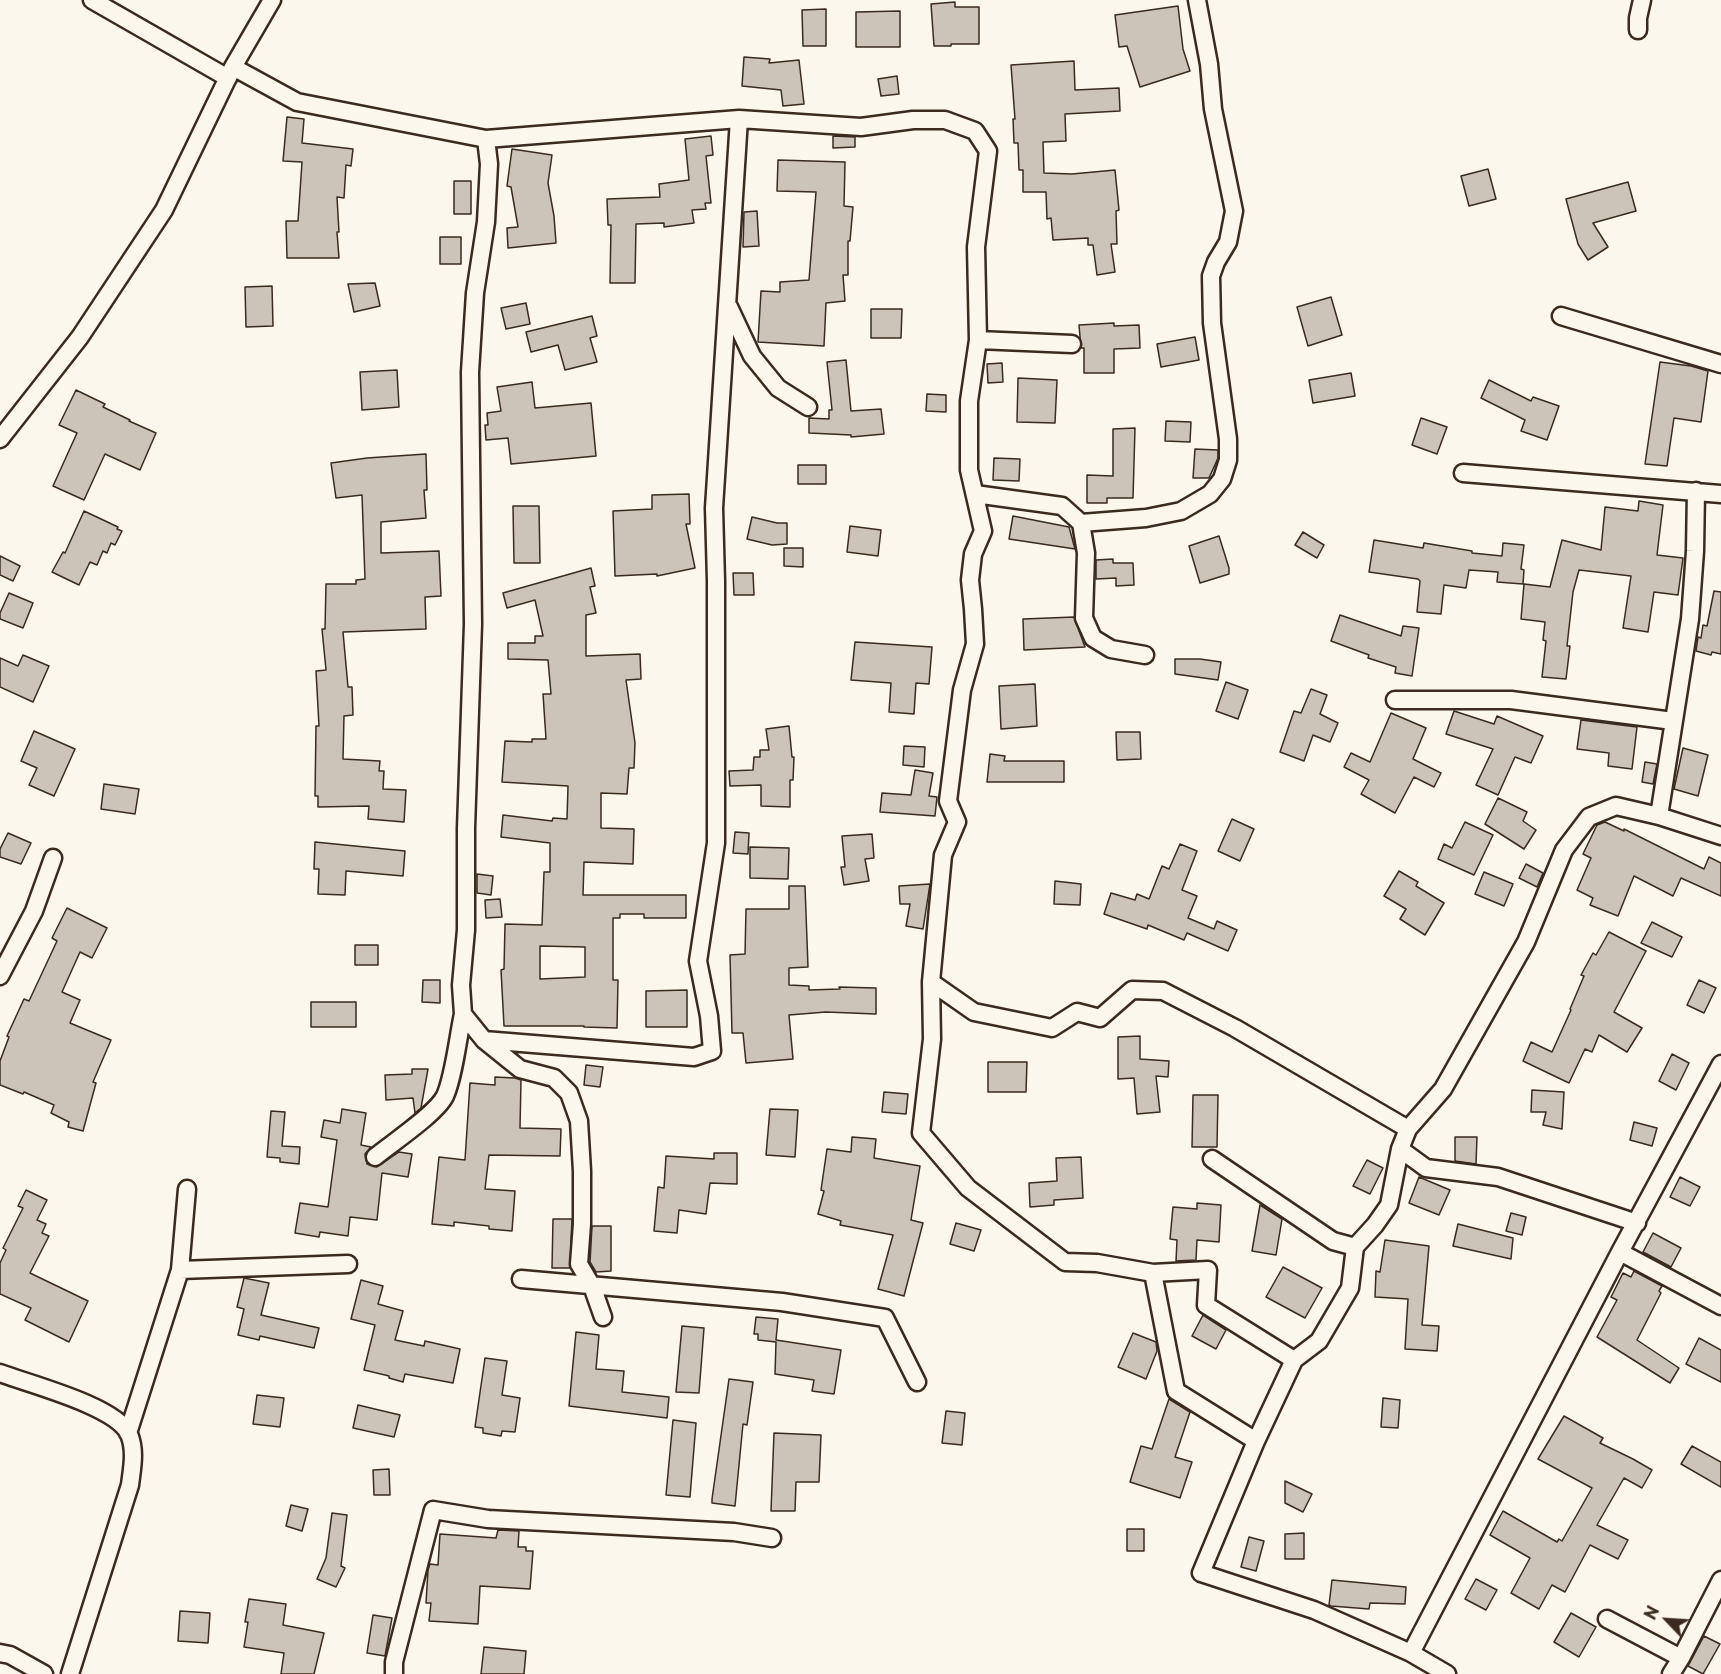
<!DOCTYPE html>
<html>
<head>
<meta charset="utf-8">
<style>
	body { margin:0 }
	#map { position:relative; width:1721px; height:1674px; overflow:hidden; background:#fbf7ec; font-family:"Playpen Sans",sans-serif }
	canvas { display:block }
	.north { position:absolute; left:1637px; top:1590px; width:60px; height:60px; -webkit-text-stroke:4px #fbf7ec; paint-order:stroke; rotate:295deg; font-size:16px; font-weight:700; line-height:24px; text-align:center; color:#3b2a1e }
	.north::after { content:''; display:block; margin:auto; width:21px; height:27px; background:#3b2a1e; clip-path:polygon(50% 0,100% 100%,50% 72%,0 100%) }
</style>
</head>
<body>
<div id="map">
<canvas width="1721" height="1674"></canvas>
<div class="north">N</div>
</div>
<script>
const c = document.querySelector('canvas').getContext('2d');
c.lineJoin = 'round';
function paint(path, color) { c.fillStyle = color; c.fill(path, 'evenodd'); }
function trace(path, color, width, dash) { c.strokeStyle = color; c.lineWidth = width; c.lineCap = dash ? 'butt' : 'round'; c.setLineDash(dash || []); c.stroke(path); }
const building = new Path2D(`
	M955,2V7H979V44H951V46H934L931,4Z
	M1178,6L1183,49L1190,71L1140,87L1127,46L1119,47L1115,15Z
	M826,9V46H803L802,10Z
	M900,11V47H856V12Z
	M744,57L770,59L769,63L799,60L804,104L783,106L781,90L742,86Z
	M1074,61L1075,90L1119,88L1120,111L1065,114L1066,141L1043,142L1044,173L1072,174L1115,170L1119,210L1116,211L1117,244H1111L1115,272L1097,275L1093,245H1088V238L1053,240L1051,218L1047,219L1046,192H1023V170H1019L1018,143H1014L1013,119H1015L1011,65Z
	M897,76L899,94L881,96L878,79Z
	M287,117L304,119L302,143L353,149L351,166L346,165L344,198L337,197L339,232H337L339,258H287L286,221H298L302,162L283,161Z
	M711,136L713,155L706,156L711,203H705L706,209L692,210L694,223L664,227V223L636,224L635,283H610L611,225H608L607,199L660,197L659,184L689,180L685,139Z
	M833,136L855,137V147L833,148Z
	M512,149L552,155L548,183L554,216L556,243L508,248L507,228L518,227L511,187L507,186Z
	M778,160L845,162L844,206L853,207L850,241H848V275H843L845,301L826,303L824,346L758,342L761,291L780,292V282L809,280L816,192L777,191Z
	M1488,169L1496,199L1469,206L1461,176Z
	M454,181H471V214H454Z
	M1628,182L1636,211L1593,223L1608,247L1588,260L1578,244L1566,199Z
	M757,211L759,246L743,247L744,212Z
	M440,237H461V264H440Z
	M375,283L380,306L354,312L348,284Z
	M272,286L273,326L246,327L245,287Z
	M1331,297L1342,335L1308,346L1297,307Z
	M526,303L530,324L506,329L501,308Z
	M871,309H902L901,338H871Z
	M592,316L597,336L590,338L597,362L565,370L558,345L531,352L526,332Z
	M1114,323V326L1139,325L1140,348L1114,349V373H1084V348H1081L1079,325Z
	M1195,337L1199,360L1161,367L1157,344Z
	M846,360L851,411L881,409L884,434L851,437V435L809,433V418L829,419V410H832L827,362Z
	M1660,362L1691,366L1708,371L1701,422L1674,418L1667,466L1645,464Z
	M1002,363L1003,382L988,383L987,364Z
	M397,370L399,407L362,410L360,372Z
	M1351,373L1355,396L1313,403L1309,380Z
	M1018,378L1057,380L1055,423L1017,422Z
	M1489,380L1531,401L1533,397L1559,406L1547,440L1521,431L1525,420L1481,398Z
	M532,382L535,408L591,403L596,456L511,464L508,438L486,440L485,425H488L487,413L501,411L497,387Z
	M76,390L105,404L103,407L130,420L129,421L156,433L140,470L105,454L84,500L53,486L77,433L59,425Z
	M927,394L946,395V412L926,411Z
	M1421,418L1447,427L1437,454L1412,445Z
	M1166,421L1191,422L1190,442L1165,441Z
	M1135,428L1133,498H1107V503H1087V475L1113,476V429Z
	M1195,449L1218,450V458L1209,478H1193Z
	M426,454L427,490H424L426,518L381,522V553L439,551L441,596L425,597L426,629L343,632L348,687H352L353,715L344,716L343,759L380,761L379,771H384L383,789L406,790L404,822L368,819L369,806L318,807V796H315L316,726H319L316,671L326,670L322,629H325L326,584H356V580L365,579L362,495L336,498L331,463L367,458Z
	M994,458L1020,459L1019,481L993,480Z
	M798,465H826V484H798Z
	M689,494L690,524H686L695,568L657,576V574L615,576L613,511L652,509V495Z
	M1639,501L1663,505L1657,555L1683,558L1678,595L1654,592L1648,632L1623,628L1631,576L1579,570L1573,592L1567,646H1570L1566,679L1542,677L1546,641L1543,640L1545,622L1521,619L1524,584L1550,587L1562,540L1601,550L1605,507L1638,511Z
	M513,506H539L540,563H514Z
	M84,511L118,527L117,529L122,531L115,545L111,543L107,553L103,551L97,565L90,562L79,585L52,572L63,552L65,553Z
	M1013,516L1069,527L1075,549L1009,539Z
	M752,517L777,523H787V544L772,545L747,539Z
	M850,526L881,530L878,556L847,552Z
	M1303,532L1324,545L1317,558L1295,545Z
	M1219,536L1229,568V574L1200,583L1189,546Z
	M1374,540L1423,548L1424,543L1472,551V553L1502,556L1503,543L1524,545L1521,569L1524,570L1523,584L1497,582L1498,572L1469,570L1466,588L1444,585L1441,614L1417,612L1420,581L1418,579L1369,572Z
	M784,548H803V567L784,566Z
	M0,556L20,566L13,581L0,575Z
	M1113,559V563H1133L1134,585L1116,586V578L1096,579V560Z
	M591,568L595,586L590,587L596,613L586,615V656L640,654L641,679L626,680L635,743L634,768H629L627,794L601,793V828L634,829L633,864L584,862L583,895H686V918H644V914H620V918H613V980H618L617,1028L584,1027V1026H504L501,970L504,969L505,924L542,925L544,872H550V843L501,837L503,815L552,821L553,818L567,819L568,786L502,782L505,741L532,742V739H546L543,694H551L548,660L508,659V643H535V636H543L535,600L507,608L503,593ZM540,946L585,947V977L540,979Z
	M733,573H753L754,595H734Z
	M1714,591L1721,592V654L1712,652L1711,655L1696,651L1698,637L1701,638L1703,625L1707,626Z
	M9,593L33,603L23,628L0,619V613Z
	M1340,615L1401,636L1403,626L1419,628L1412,676L1395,673L1396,667L1368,658L1369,655L1331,641Z
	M1074,617L1085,647L1024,650L1023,619Z
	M855,642L932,647L929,684L916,683L914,714L889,712L891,683L851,680Z
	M23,655L49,666L33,702L0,687V658L18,666Z
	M1175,659H1200L1221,662L1218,680L1175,674Z
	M1226,682L1248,690L1238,719L1216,711Z
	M1035,684L1037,726L1001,729L999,686Z
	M1311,689L1327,695L1320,714L1338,723L1330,742L1313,735L1304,761L1280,752L1294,711L1301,713Z
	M1454,711L1494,724L1497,716L1543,736L1531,763L1515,757L1498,795L1476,785L1493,749L1446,734Z
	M1391,713L1426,728L1413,759L1441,773L1434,787L1414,777L1395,813L1361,794L1369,780L1344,767L1351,753L1370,762Z
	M1581,720L1637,727L1632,769L1608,766L1609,753L1577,749Z
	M789,726L792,757H794L793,780H790V807L761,806V785L730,786L729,771L753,770L754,757H760V750H769L766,729Z
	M34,731L75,749L54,796L29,785L37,768L21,761Z
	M1116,732H1140L1141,759L1117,760Z
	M904,746L925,747L924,767L903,765Z
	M1683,748L1708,755L1698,796L1674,789Z
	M990,754L1005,756L1004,761H1064V782H987Z
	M1645,762L1657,764L1653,784L1642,782Z
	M915,770L933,773L929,796L937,797L935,816L880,812L882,793L911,795Z
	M104,784L139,789L135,814L101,809Z
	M1498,798L1527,812L1523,821L1536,830L1524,849L1485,824Z
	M1232,819L1254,829L1240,861L1218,851Z
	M1465,822L1493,835L1474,875L1438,859L1444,844L1452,848Z
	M1605,822L1624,831V829L1704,869L1709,857L1721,863V896L1681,878L1673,896L1634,876L1618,916L1590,905L1593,898L1577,890L1591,858L1583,854L1597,825Z
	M735,832L749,833L748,854L733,853Z
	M8,833L31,843L21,864L0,857V849Z
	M872,834L874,858L865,859L869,881L844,885L841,867H845L842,836Z
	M315,842L405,851L403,876L346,871L345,895L318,894L319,869H314Z
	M1180,844L1197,851L1182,890L1197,896L1188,918L1214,929L1217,921L1237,930L1228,951L1187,933L1184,940L1148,925L1147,929L1104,914L1111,893L1135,900L1137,894L1149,899L1162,866L1169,869Z
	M750,847L789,848L788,879L750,878Z
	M1526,864L1543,873L1537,887L1519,878Z
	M1399,871L1418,882L1416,886L1444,903L1425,935L1400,919L1406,909L1384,896Z
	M1484,872L1513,884L1504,906L1475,894Z
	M477,874L493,876L491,895L477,893Z
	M1055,881L1081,884L1080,905L1054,904Z
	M930,884L923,929L906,926L910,904H900L899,886Z
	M789,886H805L808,967L789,968V985L809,986V990L840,989L839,987L876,988V1014L826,1012L789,1015L793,1059L746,1063L743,1033H732L730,955L745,954L746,909H789Z
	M500,899L502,917L486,918L485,900Z
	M67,908L107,928L92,958L80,952L62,992L80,1000L70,1023L111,1040L93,1082L96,1083L83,1131L68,1127L69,1122L51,1113L54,1105L24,1092L23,1094L0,1085V1061L9,1037L7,1036L24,999L29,1001L57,941L52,938Z
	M1652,922L1682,937L1672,957L1641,943Z
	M1609,932L1646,951L1614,1012L1642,1028L1627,1052L1599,1035L1592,1052L1585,1049L1569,1083L1523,1061L1531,1042L1552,1052L1571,1010L1570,1009L1584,976L1581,975L1593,953L1596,955Z
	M355,945H378V965H355Z
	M423,980H440V1003L422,1002Z
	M1699,980L1716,988L1704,1013L1687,1005Z
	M687,990V1027H646V991Z
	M311,1002H356V1027H311Z
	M1140,1036V1059L1169,1061L1168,1077L1156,1076L1160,1112L1137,1114L1134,1078L1118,1079V1037Z
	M1672,1054L1689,1063L1676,1090L1659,1081Z
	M988,1062H1027L1026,1092H988Z
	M586,1065L603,1067L600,1087L584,1085Z
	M412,1069H428L421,1108L415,1113L413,1098L386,1100L385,1075L412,1074Z
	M495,1077L515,1078L521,1080L520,1128L561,1129L560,1156L489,1155L485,1189L515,1191L512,1231L489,1229V1226L454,1222V1226L432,1224L439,1157L465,1160L470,1083L495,1085Z
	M1532,1090L1564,1092L1562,1129L1543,1125L1546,1112H1531Z
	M884,1092L908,1094L906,1114L882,1112Z
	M1193,1095H1218L1217,1147H1192Z
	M342,1109L366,1113L361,1145L371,1147L365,1154L367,1164L377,1167L399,1152L412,1154L408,1177L382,1173L377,1220L350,1217L348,1236L320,1232L319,1237L295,1233L300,1203L328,1207L337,1140L321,1137L324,1120L340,1123Z
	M770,1109L798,1110L795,1157L766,1155Z
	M271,1111L285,1112L282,1146L300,1147L299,1164L280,1162V1158L267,1157Z
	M1634,1122L1657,1128L1652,1146L1630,1140Z
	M852,1137L876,1139L874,1158L920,1166L911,1220L923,1223L904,1296L878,1289L893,1235L840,1225L841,1221L818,1214L824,1191L821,1190L827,1149L851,1152Z
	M1455,1137H1477L1476,1164L1455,1161Z
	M714,1153H737V1184L710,1183L706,1214L679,1210L677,1233L654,1231L658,1187L664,1188L666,1156L714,1159Z
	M1081,1157L1083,1198L1054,1200V1205L1030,1207L1029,1183L1057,1181L1056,1158Z
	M1367,1160L1383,1168L1370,1194L1353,1186Z
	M1419,1177L1450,1190L1439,1215L1409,1203Z
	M1680,1177L1700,1187L1690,1206L1670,1197Z
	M26,1190L47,1200L37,1220L46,1224L42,1233L49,1236L30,1273L88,1301L69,1342L25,1320L31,1308L0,1294V1263L6,1250L3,1248L23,1208L18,1206Z
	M1197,1203L1221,1205L1219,1242L1197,1240L1196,1260L1176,1261L1177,1240L1170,1239L1173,1207L1197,1209Z
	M1260,1205L1282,1219L1276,1255L1252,1251Z
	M1511,1213L1526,1217L1522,1235L1506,1231Z
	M553,1219H572L570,1268H552Z
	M956,1223L981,1230L974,1251L950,1244Z
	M1458,1224L1513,1238L1511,1259L1453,1246Z
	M592,1226H611V1271L596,1272L590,1262Z
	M1653,1233L1681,1248L1671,1267L1643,1252Z
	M1385,1240L1429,1246L1422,1325L1439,1326L1437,1351L1405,1349L1408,1299L1375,1297L1376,1271L1380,1272Z
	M1283,1267L1322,1288L1305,1318L1266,1297Z
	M1634,1271L1662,1286L1659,1291L1661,1293L1637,1340L1679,1368L1670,1383L1597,1337L1617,1300L1611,1297L1623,1273L1631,1277Z
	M244,1278L269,1283L261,1315L319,1328L314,1348L260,1336L259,1340L238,1335L244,1309L237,1307Z
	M361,1280L383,1286L378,1304L403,1311L395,1340L424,1346L425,1341L460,1349L453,1383L405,1374L403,1382L389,1378V1376L364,1370L375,1325L351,1319Z
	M1203,1315L1226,1330L1216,1349L1192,1336Z
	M756,1317L778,1319L776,1340L841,1350L834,1394L812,1391L814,1380L775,1374L776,1342L758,1340V1334H754Z
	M682,1326L704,1328L699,1393L676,1392Z
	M576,1332L599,1335L596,1369L624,1371L622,1392L669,1397L667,1418L569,1406Z
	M1133,1333L1156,1342L1157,1351L1146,1379L1118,1367Z
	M1699,1338L1721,1350V1382L1686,1364Z
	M485,1358L507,1361L502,1395L520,1398L515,1432L502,1431L501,1436L483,1433V1428L475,1427Z
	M729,1379L753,1382L747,1425L743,1424L735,1506L712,1503V1499Z
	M257,1395L284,1398L280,1427L253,1424Z
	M1383,1398L1400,1400L1398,1428L1381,1427Z
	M1169,1399L1190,1412L1175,1457L1192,1462L1180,1498L1130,1482L1141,1446L1152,1449Z
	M358,1405L400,1415L394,1437L353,1428Z
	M946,1411L965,1413L962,1445L942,1443Z
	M1564,1416L1603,1438L1600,1443L1633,1459L1652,1470L1642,1488L1624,1478L1597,1525L1628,1540L1618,1559L1590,1545L1565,1592L1552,1585L1539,1609L1511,1593L1530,1558L1490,1535L1503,1511L1557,1542L1559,1539L1562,1541L1592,1488L1538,1459Z
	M673,1420L696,1423L690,1497L666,1495Z
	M774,1433L821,1435L819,1482H796L795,1511H771Z
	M1692,1446L1721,1462V1487L1681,1464Z
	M389,1469L390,1495H374L373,1470Z
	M1285,1481L1312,1494L1303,1512L1285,1503Z
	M291,1505L308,1509L302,1531L286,1526Z
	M332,1513L347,1515L341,1566L345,1568L336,1587L317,1579L326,1558Z
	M1127,1529H1144V1551H1127Z
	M498,1530L519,1531L518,1547H526V1551H533L530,1589L480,1586L478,1624L429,1621L431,1603H426L428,1570L430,1564L438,1565L440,1534L496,1538Z
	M1304,1533V1559H1285V1534Z
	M1249,1537L1264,1541L1256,1571L1241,1567Z
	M1476,1579L1497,1590L1486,1610L1465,1599Z
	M1332,1580L1406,1587L1405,1604L1370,1603L1369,1609L1331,1606L1329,1605Z
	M249,1599L286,1604L283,1625L324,1633L314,1674H281L284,1653L244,1647L248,1622H245Z
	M180,1611L210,1613L208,1643L178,1641Z
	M1571,1613L1596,1627L1579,1657L1554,1642Z
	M373,1615L392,1618L385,1656L367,1653Z
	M1704,1636L1720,1644L1703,1674L1688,1666Z
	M484,1647L526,1651L524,1674H481Z`);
const minor = new Path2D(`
	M92,0L228,78
	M1638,30V18L1642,0
	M233,67L297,102L486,139L739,119L861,127L913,120H945L975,131L988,151L976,247L978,340L969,401V470L983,531L973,554L970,580L973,609L975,644L962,690L948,801L957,822L943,855L931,982L932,1039L921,1133L968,1188L1065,1262L1097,1263L1153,1273
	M486,139L489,164L486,222L475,293L470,372L473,624L466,828V930L461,985L463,1014L484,1040L520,1069L554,1078L569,1093L579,1121L582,1171V1224L579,1264L592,1286L603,1317
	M729,307L752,356L778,388L808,407
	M1561,316L1721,364
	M978,340L1072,344
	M0,439L80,337L164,210L233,67L272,0
	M1463,473L1721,494
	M975,494L1062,506L1081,523L1086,553L1084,618L1093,638L1111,649L1145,655
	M1081,523L1146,518L1181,511L1210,494L1222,479L1228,460V439L1212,323L1211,276L1216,262L1228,242L1234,211L1213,109L1209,64L1197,0
	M1395,700H1511L1673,721
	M1659,816L1690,619L1695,551L1696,491
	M0,976L34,911L53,858
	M931,982L974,1012L1052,1028L1077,1012L1100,1018L1132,990L1163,991L1235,1028L1408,1129
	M484,1040L694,1057L712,1051L709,1016L698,961L716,843V581L714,508L739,119
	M1400,1149L1426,1168L1498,1177L1637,1223
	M375,1157C392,1143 436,1114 445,1096C454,1076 458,1037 463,1014
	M1212,1159L1333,1241L1355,1247L1375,1225L1389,1205L1400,1149L1408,1129L1443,1089L1526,942L1564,850L1589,817L1616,806L1659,816L1721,836
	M1355,1247L1350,1288L1319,1341L1294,1360L1206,1305L1208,1270L1153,1273L1176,1391L1256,1441L1201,1573L1314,1610L1411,1653L1447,1674
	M1620,1252L1721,1306
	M180,1270L348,1264
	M521,1279L782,1302L885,1318L917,1382
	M0,1373C29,1384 116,1406 129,1434C136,1451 132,1468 130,1485L70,1674
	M128,1433L180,1270L187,1189
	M1256,1441L1294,1360
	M1607,1619L1681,1658L1721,1580
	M0,1653L10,1655L44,1674
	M1411,1653L1620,1252L1721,1064
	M394,1674V1662L433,1510L488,1519L734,1532L772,1538
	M1671,1674L1681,1658`);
paint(building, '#ccc4b9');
trace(building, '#3b2a1e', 1.5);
trace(minor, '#3b2a1e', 21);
trace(minor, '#fbf7ec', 16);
</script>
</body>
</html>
